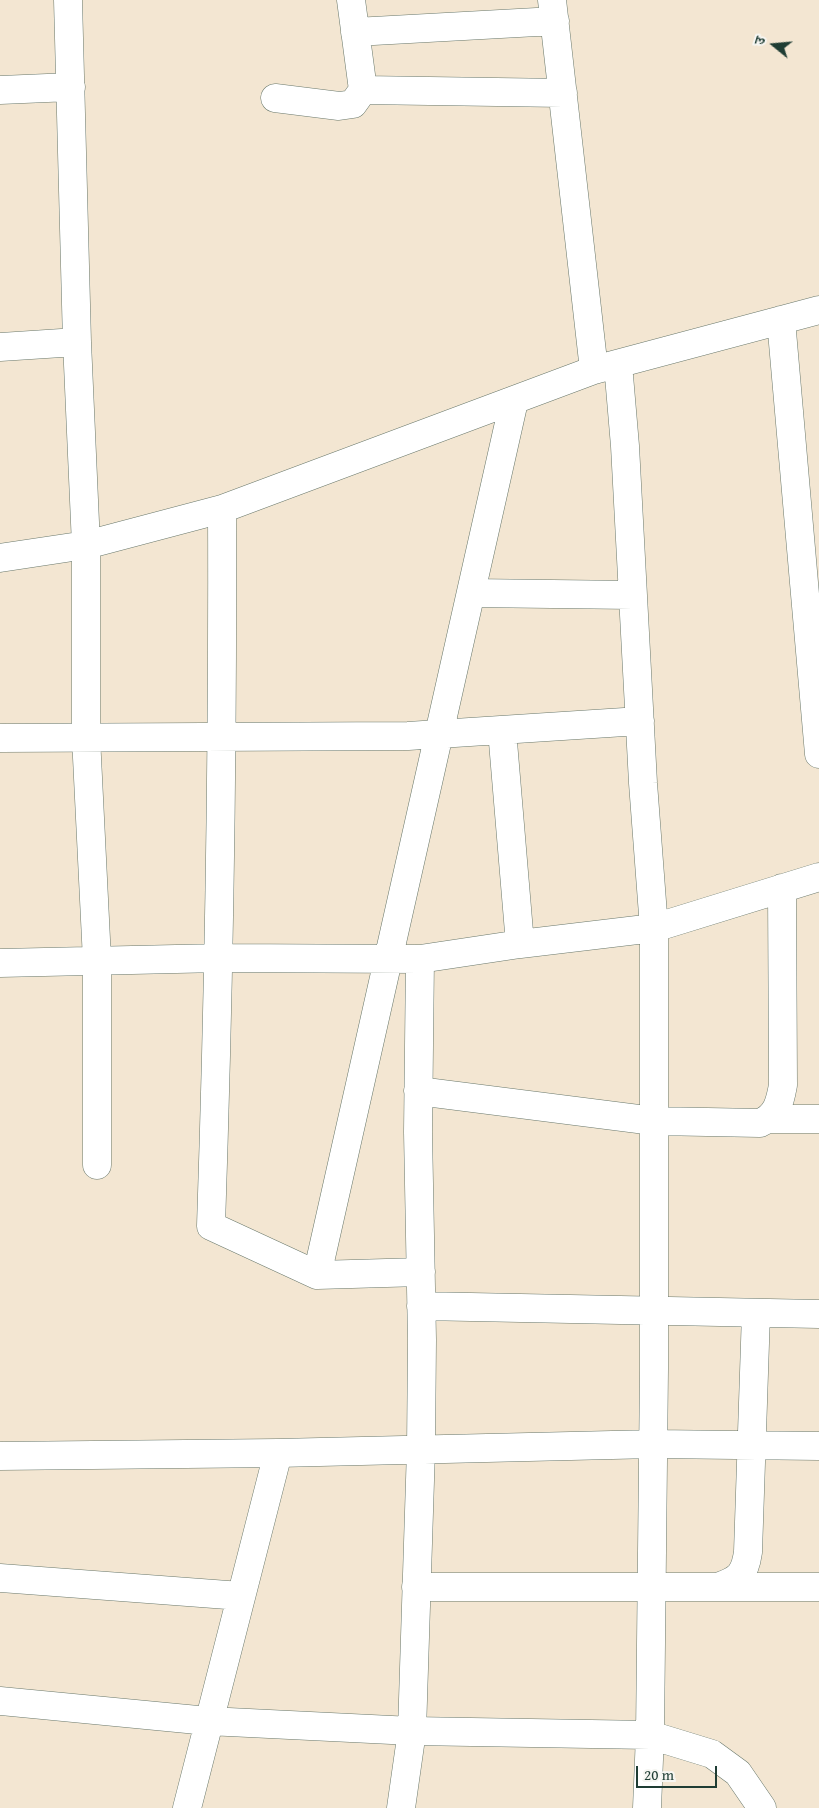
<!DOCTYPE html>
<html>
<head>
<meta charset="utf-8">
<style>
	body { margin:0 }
	#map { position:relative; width:819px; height:1808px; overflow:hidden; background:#f3e6d2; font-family:"Gentium Book Plus","Noto Serif Devanagari",serif }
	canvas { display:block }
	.north { position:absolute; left:749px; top:20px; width:50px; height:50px; -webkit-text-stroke:4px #f6f6f2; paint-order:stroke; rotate:287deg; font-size:14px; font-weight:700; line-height:20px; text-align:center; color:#1f3d34 }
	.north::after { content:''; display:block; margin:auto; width:18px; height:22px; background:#1f3d34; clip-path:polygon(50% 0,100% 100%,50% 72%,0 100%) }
	.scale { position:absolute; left:636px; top:1766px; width:81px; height:22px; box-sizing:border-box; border:2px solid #1f3d34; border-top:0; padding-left:6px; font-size:15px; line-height:18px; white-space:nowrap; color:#1f3d34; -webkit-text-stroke:4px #f6f6f2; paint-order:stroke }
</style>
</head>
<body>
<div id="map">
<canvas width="819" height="1808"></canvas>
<div class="north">उ</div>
<div class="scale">20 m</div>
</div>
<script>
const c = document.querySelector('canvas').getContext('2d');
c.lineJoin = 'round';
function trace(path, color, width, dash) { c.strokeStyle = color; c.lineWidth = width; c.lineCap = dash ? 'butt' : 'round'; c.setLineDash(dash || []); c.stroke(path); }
const minor = new Path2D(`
	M68,0L77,342L86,545V737L97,960V1165
	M552,0L594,370
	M355,32L555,21
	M0,90L71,87
	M363,90L563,93
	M275,98L339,106L353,104L363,90L351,0
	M781,320L819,754
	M0,347L77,342
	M618,364L625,446L643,783L654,928V1369L650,1735L647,1808
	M222,509C223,749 219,987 211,1226L317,1275L421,1272
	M0,558L86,545L222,509L594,370L819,310
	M471,593L633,595
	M502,730L520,944
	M0,738L408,736L640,721
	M0,963L220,958L420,959L520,944L654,928L819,877
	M418,1091L654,1121L760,1123C777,1116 780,1102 783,1085L782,888
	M771,1119H819
	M317,1275L514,401
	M421,1306L819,1314
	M0,1456L278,1453L654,1444L819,1446
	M0,1578L241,1596
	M416,1587H717C739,1580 745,1574 748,1552L756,1313
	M717,1587H819
	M0,1701L208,1721L412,1731L650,1735L712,1754L738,1773L762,1808
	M187,1808L278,1453
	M401,1808L412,1731L421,1449L422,1340L418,1132L420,959`);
trace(minor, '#69786b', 29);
trace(minor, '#fff', 28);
</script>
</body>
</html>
